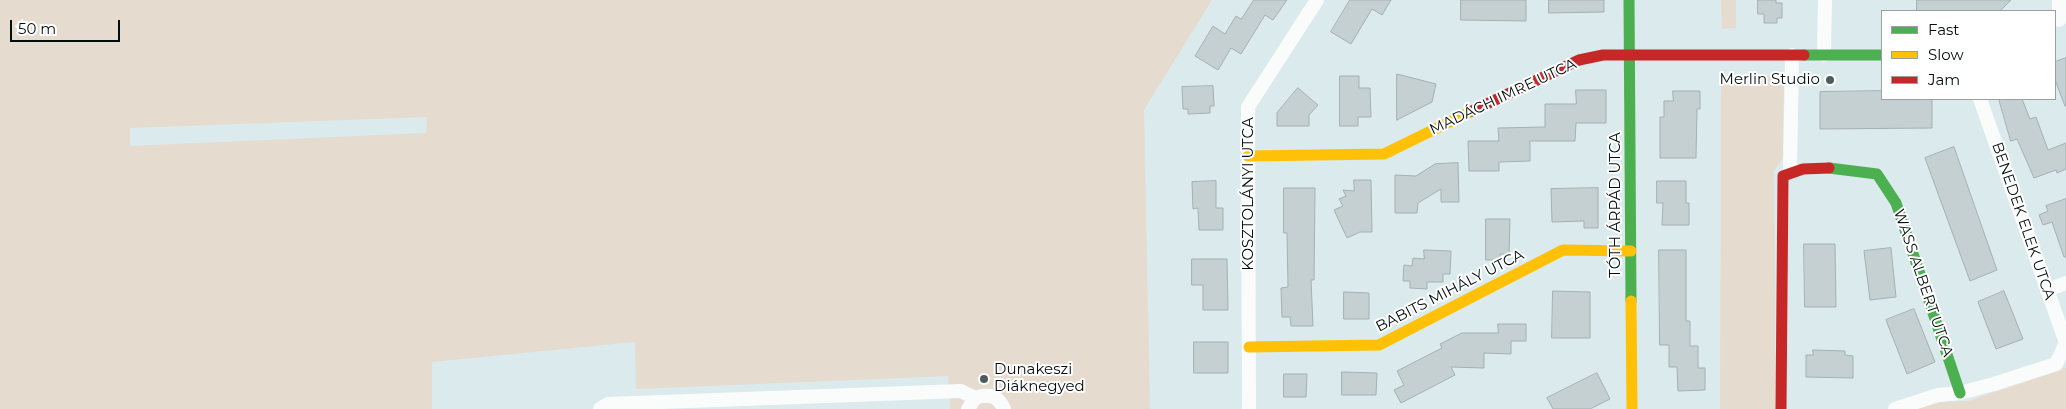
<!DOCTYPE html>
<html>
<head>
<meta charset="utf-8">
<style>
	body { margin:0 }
	#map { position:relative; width:2066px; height:409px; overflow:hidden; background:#dbeaec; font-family:Montserrat,sans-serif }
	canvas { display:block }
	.legend { position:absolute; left:1881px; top:10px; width:175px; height:90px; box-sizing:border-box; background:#fff; border:1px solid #9b9f9f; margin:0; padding:6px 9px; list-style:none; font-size:15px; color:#040e0f }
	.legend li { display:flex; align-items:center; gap:10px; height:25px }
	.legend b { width:25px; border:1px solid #9b9f9f }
	.scale { position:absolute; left:10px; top:20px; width:110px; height:22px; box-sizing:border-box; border:2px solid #040e0f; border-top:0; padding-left:6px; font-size:15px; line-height:18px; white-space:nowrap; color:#040e0f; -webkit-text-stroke:4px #fff; paint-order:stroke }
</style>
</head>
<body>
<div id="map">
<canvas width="2066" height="409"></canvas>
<ul class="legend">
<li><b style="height:6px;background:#4caf50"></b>Fast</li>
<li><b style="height:6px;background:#ffc107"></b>Slow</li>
<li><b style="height:6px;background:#c62828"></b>Jam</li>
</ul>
<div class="scale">50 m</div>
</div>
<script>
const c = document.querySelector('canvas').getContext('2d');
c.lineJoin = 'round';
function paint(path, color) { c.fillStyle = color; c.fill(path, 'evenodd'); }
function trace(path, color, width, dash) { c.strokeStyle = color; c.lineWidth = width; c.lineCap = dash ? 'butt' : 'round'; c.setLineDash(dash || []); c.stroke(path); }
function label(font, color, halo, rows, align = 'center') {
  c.font = font + ' Montserrat,sans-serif'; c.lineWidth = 4; c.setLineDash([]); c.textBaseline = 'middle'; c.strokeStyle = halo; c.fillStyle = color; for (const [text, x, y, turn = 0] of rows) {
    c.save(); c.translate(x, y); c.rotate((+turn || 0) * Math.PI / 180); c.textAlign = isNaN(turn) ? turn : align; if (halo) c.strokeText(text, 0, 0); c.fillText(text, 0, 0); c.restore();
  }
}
const green = new Path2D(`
	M0,0H1212L1144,110L1150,409H950L948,376L636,389L635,342L432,362V409H0ZM427,117L426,133L130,146V128Z
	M1721,0H1736V28L1722,29Z
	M1784,75L1783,158L1774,171L1776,409H1720L1721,77Z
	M2066,368V409H1915L1938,402L1968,401Z`);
const building = new Path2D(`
	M1254,0H1287L1273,20L1265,15L1241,54L1231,48L1218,70L1195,56L1213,26L1225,34L1236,16L1241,19Z
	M1350,0H1391L1382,15L1372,9L1351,44L1331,32Z
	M1461,0H1526V21L1461,20Z
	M1549,0H1604V12L1549,13Z
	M1758,0H1776V3H1782V18H1777V23H1764V14H1758Z
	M1917,0H2011L2000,11H1917Z
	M2066,58V106H2065L2055,80V62Z
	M1397,74L1436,84L1432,102L1397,120Z
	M1340,76H1359V88H1370L1371,117H1358V126H1340Z
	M1213,86L1214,106H1210V113L1188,114V109H1183L1182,87Z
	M1298,88L1318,105L1309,115V126H1277V113Z
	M1576,90H1606V123H1576L1575,141H1530V161L1499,162V171H1469L1468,141H1499L1498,128L1545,127V104H1576Z
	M1673,91H1700V109H1697L1696,158H1660V117H1664V101H1673Z
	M1882,91V99H1932V128L1820,129V92Z
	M1999,99H2022L2030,119L2036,117L2048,150L2066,143V169L2057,173L2056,170L2034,178L2017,139L2011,141Z
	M1954,147L1997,270L1970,281L1925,158Z
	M1458,163L1459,202H1441V189L1418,203L1417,213H1395V175L1416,176L1435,164Z
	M1354,180H1371L1372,232H1360L1347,238L1334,210L1343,206L1339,199L1346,196L1343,190L1354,191Z
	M1216,181V208H1223V230H1199L1198,208L1193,209L1192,182Z
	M1657,181H1686V203H1689V225H1662L1663,203H1657Z
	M1284,188H1315L1314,280H1311L1313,326H1291L1290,317H1282L1281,288L1288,287L1287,233H1284Z
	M1598,188V228H1584V221L1552,222L1551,189Z
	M2066,199V257H2064L2052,222L2043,225L2039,215L2048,211L2046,206Z
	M1486,219H1510L1509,254H1500V260H1486Z
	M1804,244H1835L1836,307H1805Z
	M1891,248L1896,297L1870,300L1864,251Z
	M1424,250L1451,251L1450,274H1443V282H1427V289L1410,288V281H1403L1404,265L1412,266L1413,258L1424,259Z
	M1659,250H1686V321H1690V346H1698V368H1705V390L1678,391L1677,367H1669V345H1660Z
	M1192,259H1227L1228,310H1203V285H1192Z
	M1553,291L1590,292V338H1552Z
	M2004,291L2023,339L1996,349L1978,302Z
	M1344,292L1369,293V319H1344Z
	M1914,309L1935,362L1907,374L1886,320Z
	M1498,324H1526V341H1511V354L1484,353V368L1451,367L1455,375L1401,403L1394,390L1404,385L1397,371L1442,348L1440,344L1462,333H1498Z
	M1194,342H1228V373H1194Z
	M1813,350L1845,351V355L1853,356V378L1806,377V355H1813Z
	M1342,372L1377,373L1376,395H1342Z
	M1597,373L1610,399L1590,409H1553L1547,398Z
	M1284,374H1307L1306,397H1284Z`);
const street = new Path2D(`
	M2059,0V20
	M1824,55L1825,0
	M1980,99L2066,343
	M1790,171L1792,55
	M2047,290L2066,283
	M600,409L608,404L961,391L975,398
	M968,409L975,398C988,393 999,396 1004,409
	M1249,409L1248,107L1317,0
	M1895,409L1938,395L1960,393L1994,384L2056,364L2066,343`);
const fast = new Path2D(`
	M1629,0L1631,301
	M1804,55H1882
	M1829,168L1877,174L1896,203L1960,393`);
const slow = new Path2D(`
	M1248,156L1384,154L1472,111
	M1631,301L1632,409
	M1249,347L1379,345L1563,250L1631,251`);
const jam = new Path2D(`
	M1472,111L1579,60L1603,55H1804
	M1781,409L1783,176L1803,169L1829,168`);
const markers = [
	[1830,80,5,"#4f5b5c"],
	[984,379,5,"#4f5b5c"]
];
const poiNames = [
	["Merlin Studio",1820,80],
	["Dunakeszi",994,370,"left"],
	["Diáknegyed",994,387,"left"]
];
const streetNames = [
	["MADÁCH IMRE UTCA",1503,97,-25],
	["KOSZTOLÁNYI UTCA",1249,194,-90],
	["TÓTH ÁRPÁD UTCA",1616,205,-90],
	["BENEDEK ELEK UTCA",2023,221,71],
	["WASS ALBERT UTCA",1923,283,71],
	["BABITS MIHÁLY UTCA",1450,291,-27]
];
paint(green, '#e5dccf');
paint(building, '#c4d0d2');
trace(building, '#a4b0b2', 1);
trace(street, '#fafcfc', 14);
trace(fast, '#4caf50', 11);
trace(slow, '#ffc107', 11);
trace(jam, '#c62828', 11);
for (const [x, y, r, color] of markers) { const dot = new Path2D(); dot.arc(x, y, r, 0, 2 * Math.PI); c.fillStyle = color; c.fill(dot); trace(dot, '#fff', 2); }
label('15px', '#040e0f', '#fff', poiNames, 'right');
label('15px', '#040e0f', '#fff', streetNames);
</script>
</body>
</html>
